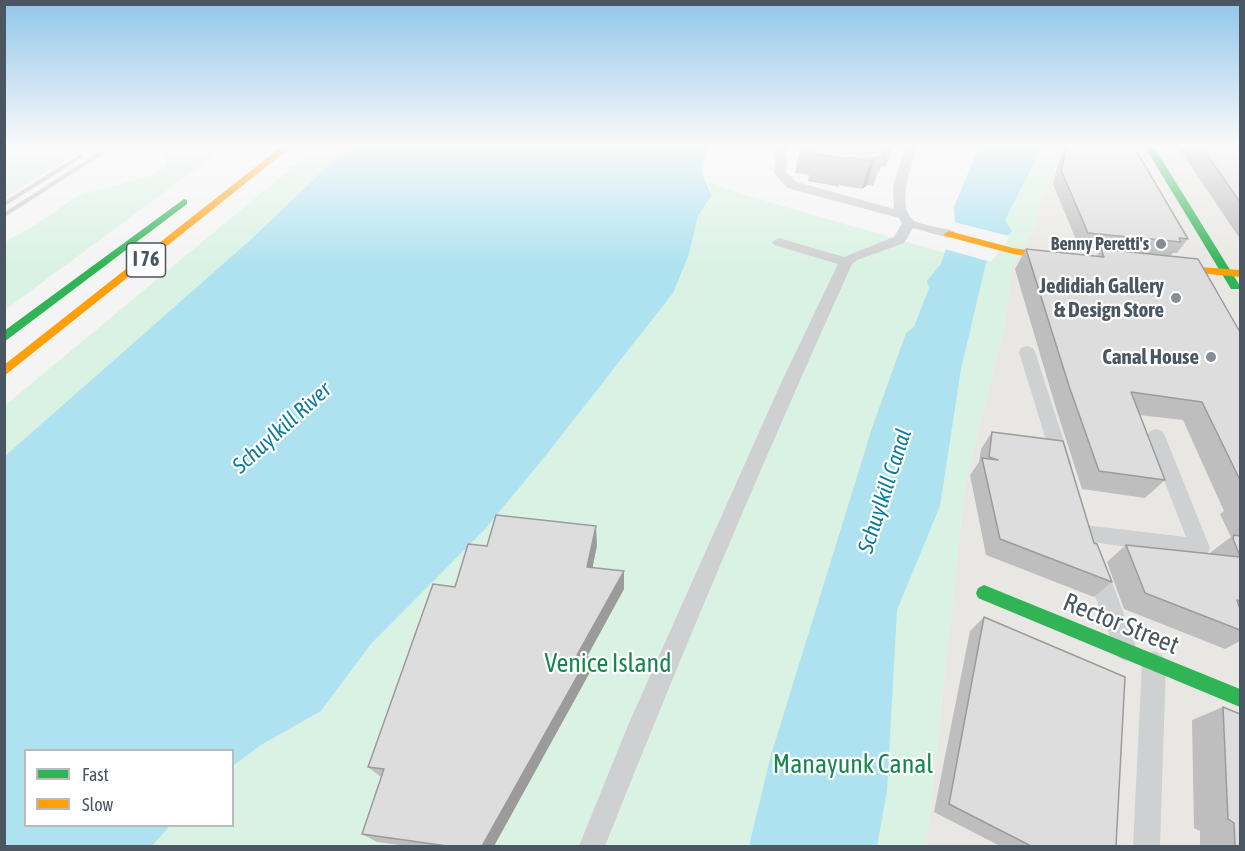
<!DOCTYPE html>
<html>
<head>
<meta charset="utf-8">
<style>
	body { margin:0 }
	#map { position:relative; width:1245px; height:851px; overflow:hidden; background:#f4f4f4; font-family:"Asap Condensed",sans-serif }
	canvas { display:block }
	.frame { position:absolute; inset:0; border:6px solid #4a5661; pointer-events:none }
	.legend { position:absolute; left:24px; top:749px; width:210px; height:78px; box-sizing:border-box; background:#fff; border:2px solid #b7bbc0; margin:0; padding:8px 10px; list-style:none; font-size:18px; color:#4a5661 }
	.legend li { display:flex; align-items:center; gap:12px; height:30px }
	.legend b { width:30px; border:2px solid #b7bbc0 }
</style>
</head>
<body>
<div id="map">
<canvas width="1245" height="851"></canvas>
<div class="frame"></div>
<ul class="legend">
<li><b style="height:8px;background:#30b455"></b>Fast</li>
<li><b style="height:8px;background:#ff9f0a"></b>Slow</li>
</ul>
</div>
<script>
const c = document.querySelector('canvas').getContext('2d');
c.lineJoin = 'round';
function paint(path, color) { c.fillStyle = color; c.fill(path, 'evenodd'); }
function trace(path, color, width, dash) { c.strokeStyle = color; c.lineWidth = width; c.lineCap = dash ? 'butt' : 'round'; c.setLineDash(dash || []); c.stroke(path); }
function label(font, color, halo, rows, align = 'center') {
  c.font = font + ' "Asap Condensed",sans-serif'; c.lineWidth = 4.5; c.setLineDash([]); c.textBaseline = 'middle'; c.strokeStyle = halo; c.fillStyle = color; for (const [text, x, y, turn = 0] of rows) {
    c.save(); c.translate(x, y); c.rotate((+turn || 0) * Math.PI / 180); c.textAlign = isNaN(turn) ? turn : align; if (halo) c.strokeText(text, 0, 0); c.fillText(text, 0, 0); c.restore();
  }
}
const commercial = new Path2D(`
	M1059,147H1240V846H926L965,484L1005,324L1012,267L1035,225L1043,195L1062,155Z`);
const green = new Path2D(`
	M5,147H87L5,198Z
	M159,147H225L5,310V242L37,224L77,196L152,175L164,168L168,159Z
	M317,147H352L330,164L248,242L5,457L4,406Z
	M979,147H1059L1062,155L1043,195L1035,225L1012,267L1005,324L965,484L926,846H152L170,826H232L233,766L261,745L321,711L371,644L483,530L543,459L628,350L689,254L698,216L711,196L710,187L704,180L741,194L945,253L955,221L954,207Z`);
const water = new Path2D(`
	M352,147H708C706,156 700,169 704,178C706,185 710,188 711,196L698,216L689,254L673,293L543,459L484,530L371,644L321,711L261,745L233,766L232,750H26V826H170L152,846H5L4,457L248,242L330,164Z
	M979,147H1042L1005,220L1012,231L986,263L961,369L940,506L897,610L887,791L877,846H749L771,755L872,428L906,333L914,327L929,288L927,281L941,264L955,221L954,207Z`);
const pier = new Path2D(`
	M954,222L1009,236L1007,242L991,262L945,249Z`);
const lane = new Path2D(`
	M776,147H788L786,172L797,182L894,209L893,186L905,147H917C912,164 896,206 913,220C920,225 944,228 954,231L956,234L949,238L913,228L904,243L857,260L852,264C765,456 683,650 605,846H579L629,723L781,383L838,264L774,245L772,242L779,238L844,257L894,237L902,223L899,218L787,188L774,173Z
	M1027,346L1033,348L1035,352L1071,463L1069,468L1062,471L1055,468L1053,463L1019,352L1021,348Z
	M1156,429L1162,431L1165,436L1210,548L1207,555L1200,557L1077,540L1074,534L1077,528L1084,525L1186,537L1147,436L1150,431Z
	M1095,556L1102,559L1106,566L1137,650L1134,658L1126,661L1118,658L1084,566L1088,559Z
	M1154,651L1162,655L1166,663L1160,846H1133L1142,663L1146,655Z`);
const fast = new Path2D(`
	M1145,147H1154L1240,286L1239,289H1231Z
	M184,199L187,200V204L4,342V331Z
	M984,585L1240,689V707L978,598L976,593L978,588Z`);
const slow = new Path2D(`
	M281,147H291L4,376V365Z
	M949,231L1013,248L1068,256L1073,259L1068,262L1013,254L945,236L944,234Z
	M1161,264L1240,270V277L1157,269V265Z`);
const rail = new Path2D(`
	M4,204L81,156
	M4,215L111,147`);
const wall = new Path2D(`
	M800,147H893L886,167L881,166L879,172H878L873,186L867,185L862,189L839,185V187L808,181L809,175L795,173Z
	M1061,147H1134L1188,239L1177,253H1173L1170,256L1079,247L1053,184L1062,151Z
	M1177,147H1240V239L1191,166Z
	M1026,249L1096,257L1101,249L1240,332V641L1225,649L1124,609L1107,562L1126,545L1210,554L1211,552L1231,537L1220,514L1224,511L1183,420L1139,415L1165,480L1145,498L1082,489L1055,405L1015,269Z
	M992,432L1094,543L1112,582L1094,597L986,555L970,475L979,462L981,449Z
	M597,545L592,568L624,571V589L587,657H588L590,672L494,846H408L377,842L362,834L381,777L368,767L455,587L487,546Z
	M984,617L1116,846H1000L934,812L970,631Z
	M1223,707L1240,846H1200V831L1194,828L1192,720Z`);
const shadedWall = new Path2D(`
	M875,157L867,185L862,189L870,161Z
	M596,526L597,545L589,586L587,567Z
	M624,571V589L579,671L577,655Z
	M588,657L590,672L494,846H482Z`);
const building = new Path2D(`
	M814,147H884L882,158L875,157L870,161L847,157L846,159L815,154L816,147Z
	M1067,147H1134L1188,239L1179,238L1181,242L1088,233L1061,170Z
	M1201,147H1240V202L1203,149Z
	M1026,249L1104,257L1101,249L1198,259L1240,332V480L1202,402L1131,392L1165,480L1099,471L1069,386Z
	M992,432L1063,441L1094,543L1097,544L1112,582L1000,539L982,458L998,460L989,457Z
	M496,515L596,526L587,567L624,571L577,655L588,657L482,846H447L362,834L384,769L368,767L433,584L455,587L468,544L487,546Z
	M1234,535L1240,536V556L1233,539Z
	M1126,545L1240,557V601L1237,600L1240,609V630L1145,593Z
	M984,617L1125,677L1116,846H1031L949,804Z
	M1223,707L1240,714V846H1235L1234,823L1228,819Z`);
const markers = [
	[1161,244,6,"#868d94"],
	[1176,298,6,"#868d94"],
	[1211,357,6,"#868d94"]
];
const farPoinames = [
	["Benny Peretti's",1149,244]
];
const shields = [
	[146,260,39]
];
const shieldNames = [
	["I 76",146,260]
];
const poiNames = [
	["Jedidiah Gallery",1164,286],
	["& Design Store",1164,310],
	["Canal House",1199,357]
];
const waterNames = [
	["Schuylkill River",282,428,-42],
	["Schuylkill Canal",885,491,-72]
];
const nearStreetnames = [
	["Rector Street",1121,624,22]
];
const nearParknames = [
	["Venice Island",608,664],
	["Manayunk Canal",853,765]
];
paint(commercial, '#e8e7e3');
paint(green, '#d9f2e3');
paint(water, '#aee2f0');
paint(pier, '#f4f4f4');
paint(lane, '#ced0d2');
paint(fast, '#30b455');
paint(slow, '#ff9f0a');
trace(rail, '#c9cacc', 4);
paint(wall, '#bebebf');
paint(shadedWall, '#9b9b9b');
paint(building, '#ddddde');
trace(building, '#9b9b9b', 1.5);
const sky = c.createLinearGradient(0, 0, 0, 266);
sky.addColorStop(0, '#91c6eb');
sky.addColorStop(0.55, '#fafafa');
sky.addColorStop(1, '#fafafa00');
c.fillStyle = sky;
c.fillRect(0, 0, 1245, 266);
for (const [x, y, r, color] of markers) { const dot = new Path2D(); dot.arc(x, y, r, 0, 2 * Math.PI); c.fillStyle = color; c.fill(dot); trace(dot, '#fff', 2); }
label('bold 18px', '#4a5661', '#fff', farPoinames, 'right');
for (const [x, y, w] of shields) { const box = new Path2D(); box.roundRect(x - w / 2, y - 17, w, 34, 4.5); c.fillStyle = '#fff'; c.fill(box); trace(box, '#4a5661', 1.5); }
label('bold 20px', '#4a5661', null, shieldNames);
label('bold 21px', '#4a5661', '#fff', poiNames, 'right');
label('italic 22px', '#0c7c9b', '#fff', waterNames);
label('26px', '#4a5661', '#fff', nearStreetnames);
label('26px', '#17864f', '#fff', nearParknames);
</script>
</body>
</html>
